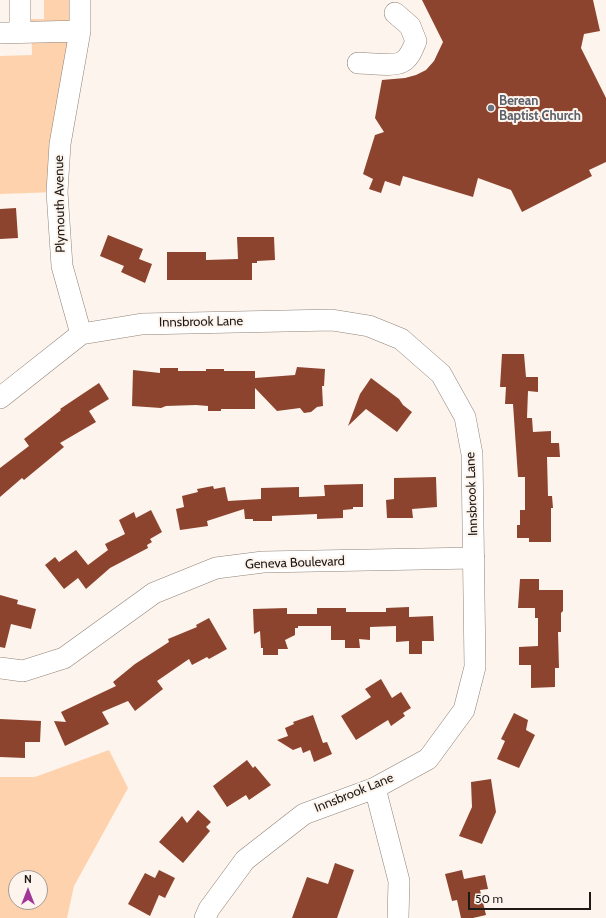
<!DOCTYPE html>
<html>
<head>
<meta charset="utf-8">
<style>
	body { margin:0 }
	#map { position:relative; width:606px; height:918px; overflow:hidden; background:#fdf4ed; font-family:Cabin,sans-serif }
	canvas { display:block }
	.north { position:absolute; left:8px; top:870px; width:40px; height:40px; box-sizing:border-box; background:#fdf4ed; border:1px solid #a49c97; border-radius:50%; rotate:0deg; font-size:11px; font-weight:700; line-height:16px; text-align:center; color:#1e1915 }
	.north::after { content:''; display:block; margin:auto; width:14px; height:18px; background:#a03698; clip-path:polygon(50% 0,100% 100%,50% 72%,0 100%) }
	.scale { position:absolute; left:468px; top:892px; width:123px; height:18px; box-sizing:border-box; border:2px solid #1e1915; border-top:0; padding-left:5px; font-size:12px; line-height:14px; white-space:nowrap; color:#1e1915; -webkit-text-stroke:3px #fdf4ed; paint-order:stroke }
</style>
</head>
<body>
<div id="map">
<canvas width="606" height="918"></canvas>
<div class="north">N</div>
<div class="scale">50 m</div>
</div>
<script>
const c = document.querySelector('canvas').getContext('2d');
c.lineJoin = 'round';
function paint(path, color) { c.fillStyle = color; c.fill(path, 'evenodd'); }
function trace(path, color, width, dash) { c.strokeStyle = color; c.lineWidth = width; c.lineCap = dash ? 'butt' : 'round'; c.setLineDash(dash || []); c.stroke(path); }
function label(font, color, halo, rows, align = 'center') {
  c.font = font + ' Cabin,sans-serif'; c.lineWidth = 4; c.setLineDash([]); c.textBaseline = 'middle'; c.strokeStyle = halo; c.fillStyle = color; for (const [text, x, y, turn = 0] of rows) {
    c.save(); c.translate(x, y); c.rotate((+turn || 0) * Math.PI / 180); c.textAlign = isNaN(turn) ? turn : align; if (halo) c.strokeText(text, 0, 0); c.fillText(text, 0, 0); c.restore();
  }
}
const green = new Path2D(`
	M44,0H80L57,192L0,194V56L32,55L31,19H44Z
	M109,750L128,788L74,886L67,918H0V777H35ZM16,878H40V902H16Z`);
const building = new Path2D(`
	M422,0H593L600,31L584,34L581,48L606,98V162L589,170L592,176L522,212L511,190L478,178L473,197L403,176L400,186L385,181L381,193L369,189L373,179L363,174L375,135L384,132L375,118L382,80L405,78L416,75L426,70L434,61L443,42Z
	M16,208L18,238L0,239V209Z
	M108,235L143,249L139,259L152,264L145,283L121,272L124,266L100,256Z
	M237,237H274L275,260L257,261V263H252V280H167V252H206V260L238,259Z
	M502,354H524L526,377H538V392L528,391L527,418H532L533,432L551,431V443H559L560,457H547L548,496H552L553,508H551V542H529V538H517V525H520V510H525V477H518L513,404H505L506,387H500Z
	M297,367L325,369L324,386H322L323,406L317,407L311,412L304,413L300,408L277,411L255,388V409H221V411H208V406L196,405L166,406L161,408L132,406L133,370L160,373V368H178V371H206V369H224V371H255V378L295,375Z
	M371,378L399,399L403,405L412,412L397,432L366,409L348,426L360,394Z
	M99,383L109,399L89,411L96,422L60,443L64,447L24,480L22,478L0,497V468L29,446L24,439L61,410L60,409Z
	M436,477L437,507L412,509L413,518H387L386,500L394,499V478Z
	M363,484V507H353V509L343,510V518L317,519V514L272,516V521H253V519H245L244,509L207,521L208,526L180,530L176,509L184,507L182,496L198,492L197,489L213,486L214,489L225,487L228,501L261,499V488L299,487V497L325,496L324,485Z
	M151,510L162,532L150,539L152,542L147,545L148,548L110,568L86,589L78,578L64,589L45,565L55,557L59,562L76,550L88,565L108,550L105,544L125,534L119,520L134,512L136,518Z
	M520,579H539V590H563V611L561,613V632H558L559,668H555V687L531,688V665H519V647L538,646V618H535V608H518Z
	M0,595L18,600L17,604L36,609L31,629L11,624L5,648L0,647Z
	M409,607V617L433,616L434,641H422V654H409V641L396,642V626L370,627V640L359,639L360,648H345V640H331V626H298V628H295V635L285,640L288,649H278V655H263V648H261L260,631L254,634L253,609L287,608V614H317V608H346V612H386V608Z
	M209,618L227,649L209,659L207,657L192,665L189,659L157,681L163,689L135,711L128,701L102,712L109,724L65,746L54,721L66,722L61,712L116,686L113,682L135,664L169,642L168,639L197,627L196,625Z
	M381,679L392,698L401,692L411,708L403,713L405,716L391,726L388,720L356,740L341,716L371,697L365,689Z
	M514,713L528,720L526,730L535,735L519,768L497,759L505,741L501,739Z
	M313,715L323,743L327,742L332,754L314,762L310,750L303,753L301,747L293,750L277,740L288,736L285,728L294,724L293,722Z
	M0,719L41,721L40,742H25V758L0,757Z
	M247,760L253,768L255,766L271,785L249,800L246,795L227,807L213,786Z
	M491,779L496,812L482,844L459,836L472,807L471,782Z
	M198,810L211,822L206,827L210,831L183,863L159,842L182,816L187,823Z
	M335,863L354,870L337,918H292L307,877L328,884Z
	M159,870L175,878L165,898L159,895L150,916L128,904L145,873L155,878Z
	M462,870L464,879L485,875L488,889L480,890L486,915L473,918H461L457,900L452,901L445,874Z`);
const minor = new Path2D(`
	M20,0V32
	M80,0V31L60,144L57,192L62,266L81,334
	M0,33L80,31
	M358,63C369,63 393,67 402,62C410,58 413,48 416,41L410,26L395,13
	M0,398L81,334L142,324L332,320L369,326L401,339L441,374L465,417L472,454L475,667L464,710L428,759L375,788L304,814L245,860L209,909L205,918
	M0,668L23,671L64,658L154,593L216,568L263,562L474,558
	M375,788L399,881L398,918`);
const markers = [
	[491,108,4,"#6b7280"]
];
const worshipNames = [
	["Berean",499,101],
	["Baptist Church",499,116]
];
const streetNames = [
	["Plymouth Avenue",60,204,-91],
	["Innsbrook Lane",201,322,-1],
	["Innsbrook Lane",472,494,-92],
	["Geneva Boulevard",295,563,-2],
	["Innsbrook Lane",354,793,-22]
];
paint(green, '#ffd2ae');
paint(building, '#8d442e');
trace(minor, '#908378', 22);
trace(minor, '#fff', 21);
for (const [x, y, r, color] of markers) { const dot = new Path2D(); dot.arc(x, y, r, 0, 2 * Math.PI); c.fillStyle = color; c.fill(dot); trace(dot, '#fdf4ed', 1.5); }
label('bold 13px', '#5b616d', '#fdf4ed', worshipNames, 'left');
label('13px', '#1e1915', '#fdf4ed', streetNames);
</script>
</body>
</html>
